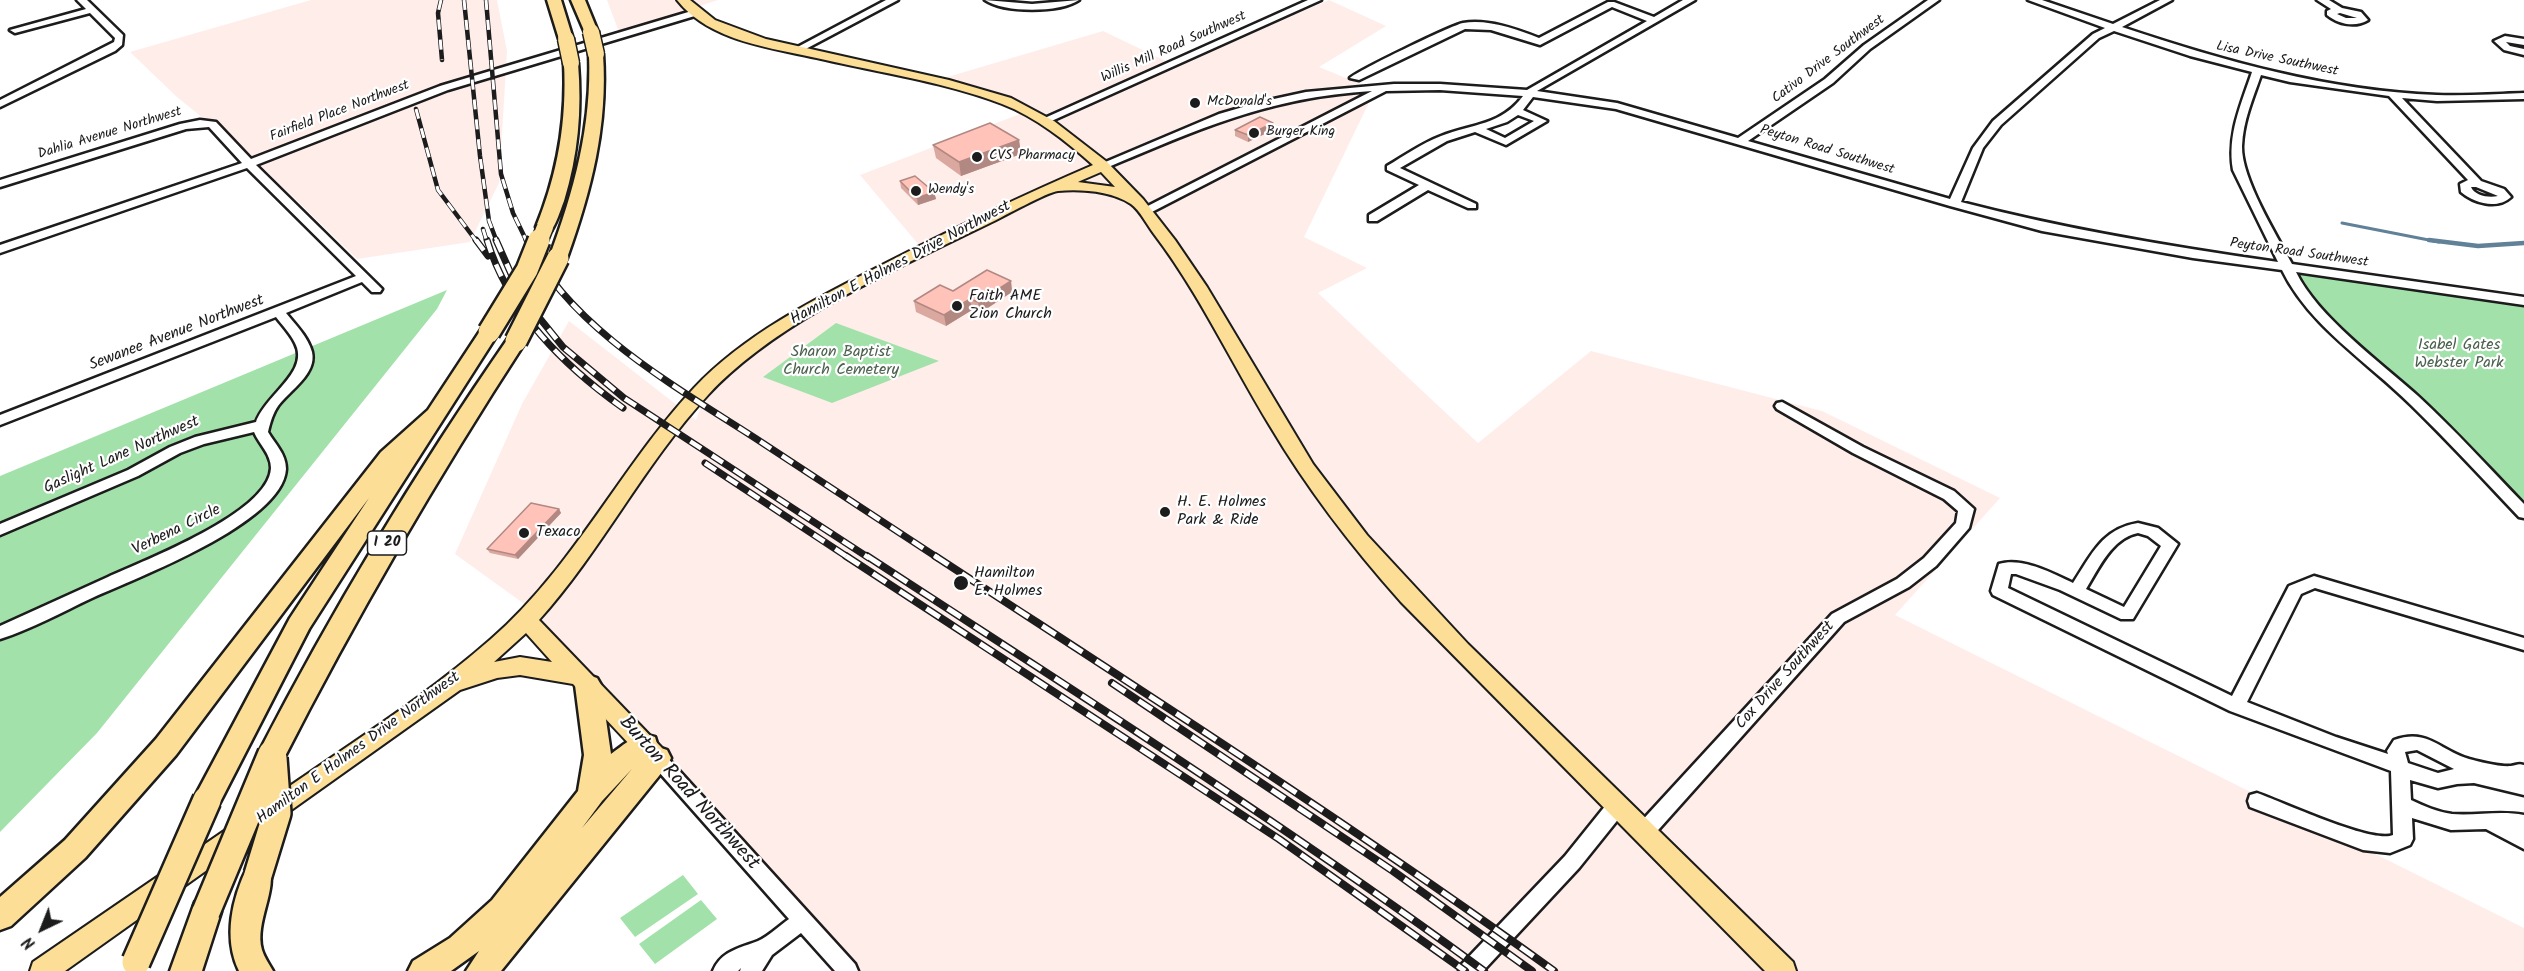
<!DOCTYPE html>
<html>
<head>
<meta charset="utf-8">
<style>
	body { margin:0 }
	#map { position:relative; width:2524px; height:971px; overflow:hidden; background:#fff; font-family:Kalam,sans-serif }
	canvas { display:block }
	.north { position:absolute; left:12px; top:899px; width:60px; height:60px; -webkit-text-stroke:4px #fff; paint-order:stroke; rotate:223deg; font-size:16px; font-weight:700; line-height:24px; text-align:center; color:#1c1c1c }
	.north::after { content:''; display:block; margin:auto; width:21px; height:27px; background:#1c1c1c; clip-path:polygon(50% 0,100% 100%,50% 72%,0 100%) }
</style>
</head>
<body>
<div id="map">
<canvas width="2524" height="971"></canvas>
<div class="north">N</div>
</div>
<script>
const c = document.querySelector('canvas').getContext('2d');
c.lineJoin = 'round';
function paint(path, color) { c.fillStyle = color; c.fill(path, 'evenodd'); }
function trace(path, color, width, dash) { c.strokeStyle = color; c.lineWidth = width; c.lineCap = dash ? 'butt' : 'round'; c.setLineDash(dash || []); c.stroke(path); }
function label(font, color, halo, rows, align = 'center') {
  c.font = font + ' Kalam,sans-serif'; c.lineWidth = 4.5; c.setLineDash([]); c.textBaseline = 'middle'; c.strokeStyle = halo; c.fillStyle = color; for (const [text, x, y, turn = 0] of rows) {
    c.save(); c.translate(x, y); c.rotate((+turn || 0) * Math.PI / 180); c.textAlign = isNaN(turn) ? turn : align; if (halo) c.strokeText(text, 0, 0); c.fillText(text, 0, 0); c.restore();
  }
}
const built = new Path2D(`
	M311,0H497L507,51L499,183L470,242L357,259L258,163L177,97L130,52Z
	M607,0H718L619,32Z
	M1329,0L1386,26L1319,67L1375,90L1304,237L1367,268L1318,293L1478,443L1591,351L1822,411L2000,498L1895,615L2524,928V971H840L691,809L630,729L534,611L455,554L522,404L569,321L696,420L718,362L816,303L924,251L860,175L1033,109L934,81L1103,31L1174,65Z`);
const green = new Path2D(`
	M2290,267L2524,300V510L2335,323Z
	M447,290L437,309L97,733L0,832V476Z
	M836,323L939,361L832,403L763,377Z
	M683,875L698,894L635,937L620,918Z
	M701,900L717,919L655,964L639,944Z`);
const streamFar1 = new Path2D(`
	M2342,223L2439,242`);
const stream = new Path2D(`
	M2429,240L2478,246L2524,243`);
const minor = new Path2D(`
	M77,0H87L123,35L122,45L115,51L0,107V100L114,42L115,38L90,13L15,33L10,30L86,9Z
	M886,0H898L800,52L792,50Z
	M985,0L1032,4L1079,0C1060,13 1004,13 985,0Z
	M1308,0H1321L1047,123L1043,124L1038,121Z
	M1683,0H1695L1537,91L1617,103L1738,138L1825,79L1864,45L1928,0H1939L1870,49L1833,83L1748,141L1950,199L1973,148L1993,121L2093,34L2105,28L2028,0H2042L2113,24L2160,0H2172L2122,27C2224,61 2329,91 2437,95C2466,96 2495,94 2524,93V99L2437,101L2402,98L2481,181L2504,189L2511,197C2497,210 2474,203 2461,192L2460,184L2468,180L2389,96L2290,82L2261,75C2253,98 2243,121 2242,146C2241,178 2276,234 2292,264L2524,297V305L2296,272C2317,316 2380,362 2418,396C2455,430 2489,468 2524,504V518L2519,517C2483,479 2448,441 2411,405C2368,362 2309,326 2282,270L2193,258L2042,231L1950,206L1616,109L1533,97L1523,110L1547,121L1506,145L1475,132L1447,141L1400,168L1476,204V208H1468L1428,190L1377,221H1369V215L1419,185L1387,170V166C1404,156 1422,143 1441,136C1472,124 1502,125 1523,96L1440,90L1386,91L1146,215L1142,213V209L1372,91C1269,97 1199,129 1106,168L1102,169L1096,166L1219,114L1260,102L1306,92L1394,84H1440L1527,90L1647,21L1612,7L1540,45L1491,30L1465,29L1359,80L1350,78C1357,71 1452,25 1463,23C1488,19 1516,29 1539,38L1608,2H1614L1654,17ZM2114,31L2190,56L2252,72C2241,105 2227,135 2233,170L2278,262C2171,247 2065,229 1961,202L1983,148L2001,125L2099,38ZM1518,115L1534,121L1505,138L1486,129L1507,122ZM2471,187H2476L2498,196C2489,198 2475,196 2471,187Z
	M2317,0H2329L2342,8L2361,12L2368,20C2355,28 2338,24 2327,15V11L2331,9ZM2340,13L2357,18H2346L2337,14Z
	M695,10L700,13L698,15L448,90L256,165L382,289L380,292H372L362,282L286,313C295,324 308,337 312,352C317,374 290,390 278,406C273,413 270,423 268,432C275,444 286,454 286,469C283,523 136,578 92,598C62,612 32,629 0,639V626C36,610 72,593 108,577C145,560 269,513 271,468C271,454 259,444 254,432L204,444L180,453L138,476L0,535V524L128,470L170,447L195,437L256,422C267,393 310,372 295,343C290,333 282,325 276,317L0,425V415L356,276L247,168L0,253V245L242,163L209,127L186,129L0,187V180L180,124L200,120L216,122L251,159L440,86Z
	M2505,36L2524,39V45L2506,42L2510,46L2524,49V55L2504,50L2494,41Z
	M1782,402L1863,447L1954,491L1974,509L1969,528L1936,566L1909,587L1844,622L1651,838L1644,840L1637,838L1634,832L1637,826L1832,614L1897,579L1924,558L1956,523L1958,511L1944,499L1853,453L1777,409L1775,406L1777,403Z
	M2138,523L2158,528L2178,544L2133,619H2121L2060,590L2016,574H2011L2008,588L2232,696L2289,586L2314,576L2524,638V650L2315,588L2301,594L2247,702L2336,737L2388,754L2387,751L2394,740C2428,728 2439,750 2469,759C2480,762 2499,767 2511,766C2517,765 2518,763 2524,765V795L2474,783L2457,784L2438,788L2410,780L2411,800C2424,806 2437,812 2452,814C2476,816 2500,810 2524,815V849L2486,829L2451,830L2412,818L2413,839L2410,845L2390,853L2363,850L2250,807L2248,801L2250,795L2257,793C2283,802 2372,844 2393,835L2391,771L2230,711L1993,595L1991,591L1999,564C2022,557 2052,573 2073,583C2092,554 2102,529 2138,523ZM2138,533L2148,536L2161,546L2124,607L2086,589C2099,568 2112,538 2138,533ZM2417,750L2454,769L2438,773L2408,763L2405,752Z
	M657,751L663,753L855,964L858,971H835L801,933L772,955L762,971H740L741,968L738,971H713C721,951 740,948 758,941C769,936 779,926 789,919L651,763L648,758L651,753Z
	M1617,798L1624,800L1626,806L1624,812L1579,868L1483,971H1459L1462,964L1565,856L1610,800Z`);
const major = new Path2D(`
	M677,0H690L715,20L766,39L949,80L1011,98L1054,121L1107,162L1143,199L1175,240L1207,287L1313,464L1367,535L1468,644L1793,962L1796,971H1765L1401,602C1352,547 1308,490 1270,426C1231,362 1199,293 1154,234C1147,225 1140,210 1131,204C1111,191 1081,189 1058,191C1047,192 1003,217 990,223C900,267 776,321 708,395C644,464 602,550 539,620L662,748L666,755L662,762L654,765L646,762L573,684L520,675L497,678L460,690L65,971H30L33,962C122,901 211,840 300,779C365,734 432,691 491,639C574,567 620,467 694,388C745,334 815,299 880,266C950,230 1021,196 1093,165C1066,141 1036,117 1002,104C945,82 881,73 821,59C773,48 710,42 677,0ZM1101,172L1115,187L1078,182L1080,181ZM526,633L552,662L520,657L494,662Z`);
const highway = new Path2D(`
	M547,0H561L573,39L571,42H561L559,39Z
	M571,0H585L598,32L596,35H586Z
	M596,50L603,54C608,126 591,191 567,258L565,262H551L549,258C574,191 592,126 589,54Z
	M571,59L578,63C582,111 578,155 564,201C560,211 557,222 551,231H539L536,227C558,173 567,121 564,63Z
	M489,326L496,328L499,332L309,629L217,808L207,812L197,808L193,800L290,618L369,498L176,755L85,858L11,926L0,930V897L65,840L156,739L381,452L428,410L482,328Z
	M516,335L523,337L526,341C437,478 356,617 282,762L272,765L262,762L258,754C332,610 417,470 509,337Z
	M588,675L597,678L601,685L611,754C625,744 637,731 655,737L658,747L667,750L671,758L667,766L501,971H466L479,951L451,971H408L413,961L450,938L492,900L578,791L584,755L575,685L579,678ZM632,769L582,828L602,801Z
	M258,862L268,866C279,888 254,922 262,950C264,957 269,964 273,971H239C223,938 232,898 248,866Z
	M206,899L217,902L221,912L202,971H170L195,902Z`);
const railFar2 = new Path2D(`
	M441,0L438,13L442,60
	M464,0L480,156L489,221L497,242
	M486,0L501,174L513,213L527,242
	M416,109L438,190L477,242
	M483,229L487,242`);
const railFar1 = new Path2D(`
	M476,240L488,256
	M487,240C509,312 563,365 623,408
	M496,240L520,294L563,347L624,398L869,558
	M527,240C569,327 676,387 755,438C816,478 877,518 938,558
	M705,463L849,558`);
const rail = new Path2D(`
	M846,556L1279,839L1465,971
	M867,556C1075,692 1284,824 1484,971
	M935,556C1143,692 1353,826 1554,971
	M1112,683L1393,871L1532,971`);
const highwayBridgeFar2 = new Path2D(`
	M591,32L596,54
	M566,39L571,63
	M539,242L545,227`);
const highwayBridgeFar1 = new Path2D(`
	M489,332L527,270L539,240
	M516,341L558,258`);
const highwayBridge = new Path2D(`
	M258,875L277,813L273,758
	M206,912L272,754
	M136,962L207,800`);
const wall = new Path2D(`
	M1273,123V130L1248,142L1235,136V130Z
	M1019,140L1021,154L961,176L936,158L933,145Z
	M900,181L934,192L936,199L918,205L901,188Z
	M1011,281L1012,292L980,313L972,310L946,326L916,312L914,301L953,291Z
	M559,509L561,513L518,559L490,553L487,549Z`);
const shadedWall = new Path2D(`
	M1273,123V130L1248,142V135Z
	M1019,140L1021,154L961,176L959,162Z
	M934,192L936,199L918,205L917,198Z
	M1011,281L1012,292L980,313L978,302Z
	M970,299L972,310L946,326L944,315Z
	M559,509L561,513L518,559L515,555Z`);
const building = new Path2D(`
	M1260,117L1273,123L1248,135L1235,130Z
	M990,123L1019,140L959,162L933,145Z
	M915,176L934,192L917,198L900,181Z
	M987,270L1011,281L978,302L970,299L944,315L914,301L940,285L953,291Z
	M531,503L559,509L515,555L487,549Z`);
const markers = [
	[1195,103,6,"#1c1c1c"],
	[1254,133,6,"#1c1c1c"],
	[977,157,6,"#1c1c1c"],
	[916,191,6,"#1c1c1c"],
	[957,306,6,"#1c1c1c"],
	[1165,512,6,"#1c1c1c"],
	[524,533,6,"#1c1c1c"],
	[961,583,8,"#1c1c1c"]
];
const farStreetnames = [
	["Willis Mill Road Southwest",1174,48,-24],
	["Cativo Drive Southwest",1829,60,-37],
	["Lisa Drive Southwest",2277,60,12],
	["Fairfield Place Northwest",340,112,-21],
	["Dahlia Avenue Northwest",110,134,-17],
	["Peyton Road Southwest",1827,151,17],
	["Peyton Road Southwest",2299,254,8]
];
const farPoinames = [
	["McDonald's",1207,103],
	["Burger King",1266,133],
	["CVS Pharmacy",989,157],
	["Wendy's",928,191]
];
const shields = [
	[387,543,39]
];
const shieldNames = [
	["I 20",387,543]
];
const streetNames = [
	["Hamilton E Holmes Drive Northwest",901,264,-28],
	["Sewanee Avenue Northwest",177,334,-21],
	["Gaslight Lane Northwest",122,456,-24],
	["Verbena Circle",177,531,-26],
	["Cox Drive Southwest",1786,676,-48],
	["Hamilton E Holmes Drive Northwest",359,749,-36]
];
const poiNames = [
	["Faith AME",969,297],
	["Zion Church",969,315],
	["H. E. Holmes",1177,503],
	["Park & Ride",1177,521],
	["Texaco",536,533],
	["Hamilton",974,574],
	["E. Holmes",974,592]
];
const parkNames = [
	["Isabel Gates",2459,346],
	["Webster Park",2459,364],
	["Sharon Baptist",841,353],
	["Church Cemetery",841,371]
];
const nearStreetnames = [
	["Burton Road Northwest",688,794,48]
];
paint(built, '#ffedea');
paint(green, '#a2e2aa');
trace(streamFar1, '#618199', 3);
trace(stream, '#618199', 4.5);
trace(minor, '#1c1c1c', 5);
trace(major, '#1c1c1c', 4);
trace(highway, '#1c1c1c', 5);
paint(minor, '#fff');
paint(major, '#fcde96');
paint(highway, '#fcde96');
trace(railFar2, '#1c1c1c', 4.5);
trace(railFar1, '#1c1c1c', 7);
trace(rail, '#1c1c1c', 8);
trace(railFar2, '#fff', 3, [10]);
trace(railFar1, '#fff', 4.5, [13]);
trace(rail, '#fff', 5, [16]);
trace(highwayBridgeFar2, '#1c1c1c', 19, []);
trace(highwayBridgeFar1, '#1c1c1c', 26, []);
trace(highwayBridge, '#1c1c1c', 32, []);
trace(highwayBridgeFar2, '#fcde96', 16);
trace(highwayBridgeFar1, '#fcde96', 21);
trace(highwayBridge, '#fcde96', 27);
paint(wall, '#dba89f');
paint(shadedWall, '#b28882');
paint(building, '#ffc3b9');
trace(building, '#b28882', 1.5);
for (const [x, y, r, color] of markers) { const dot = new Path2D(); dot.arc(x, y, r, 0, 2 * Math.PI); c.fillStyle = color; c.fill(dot); trace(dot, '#fff', 2); }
label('14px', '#1c1c1c', '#fff', farStreetnames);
label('14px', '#1c1c1c', '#fff', farPoinames, 'left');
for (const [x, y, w] of shields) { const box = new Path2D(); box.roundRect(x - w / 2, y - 12, w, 24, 4.5); c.fillStyle = '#fff'; c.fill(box); trace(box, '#1c1c1c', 1.5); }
label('bold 15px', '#1c1c1c', null, shieldNames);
label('16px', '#1c1c1c', '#fff', streetNames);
label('16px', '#1c1c1c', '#fff', poiNames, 'left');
label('16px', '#4b614e', '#fff', parkNames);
label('20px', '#1c1c1c', '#fff', nearStreetnames);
</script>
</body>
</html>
